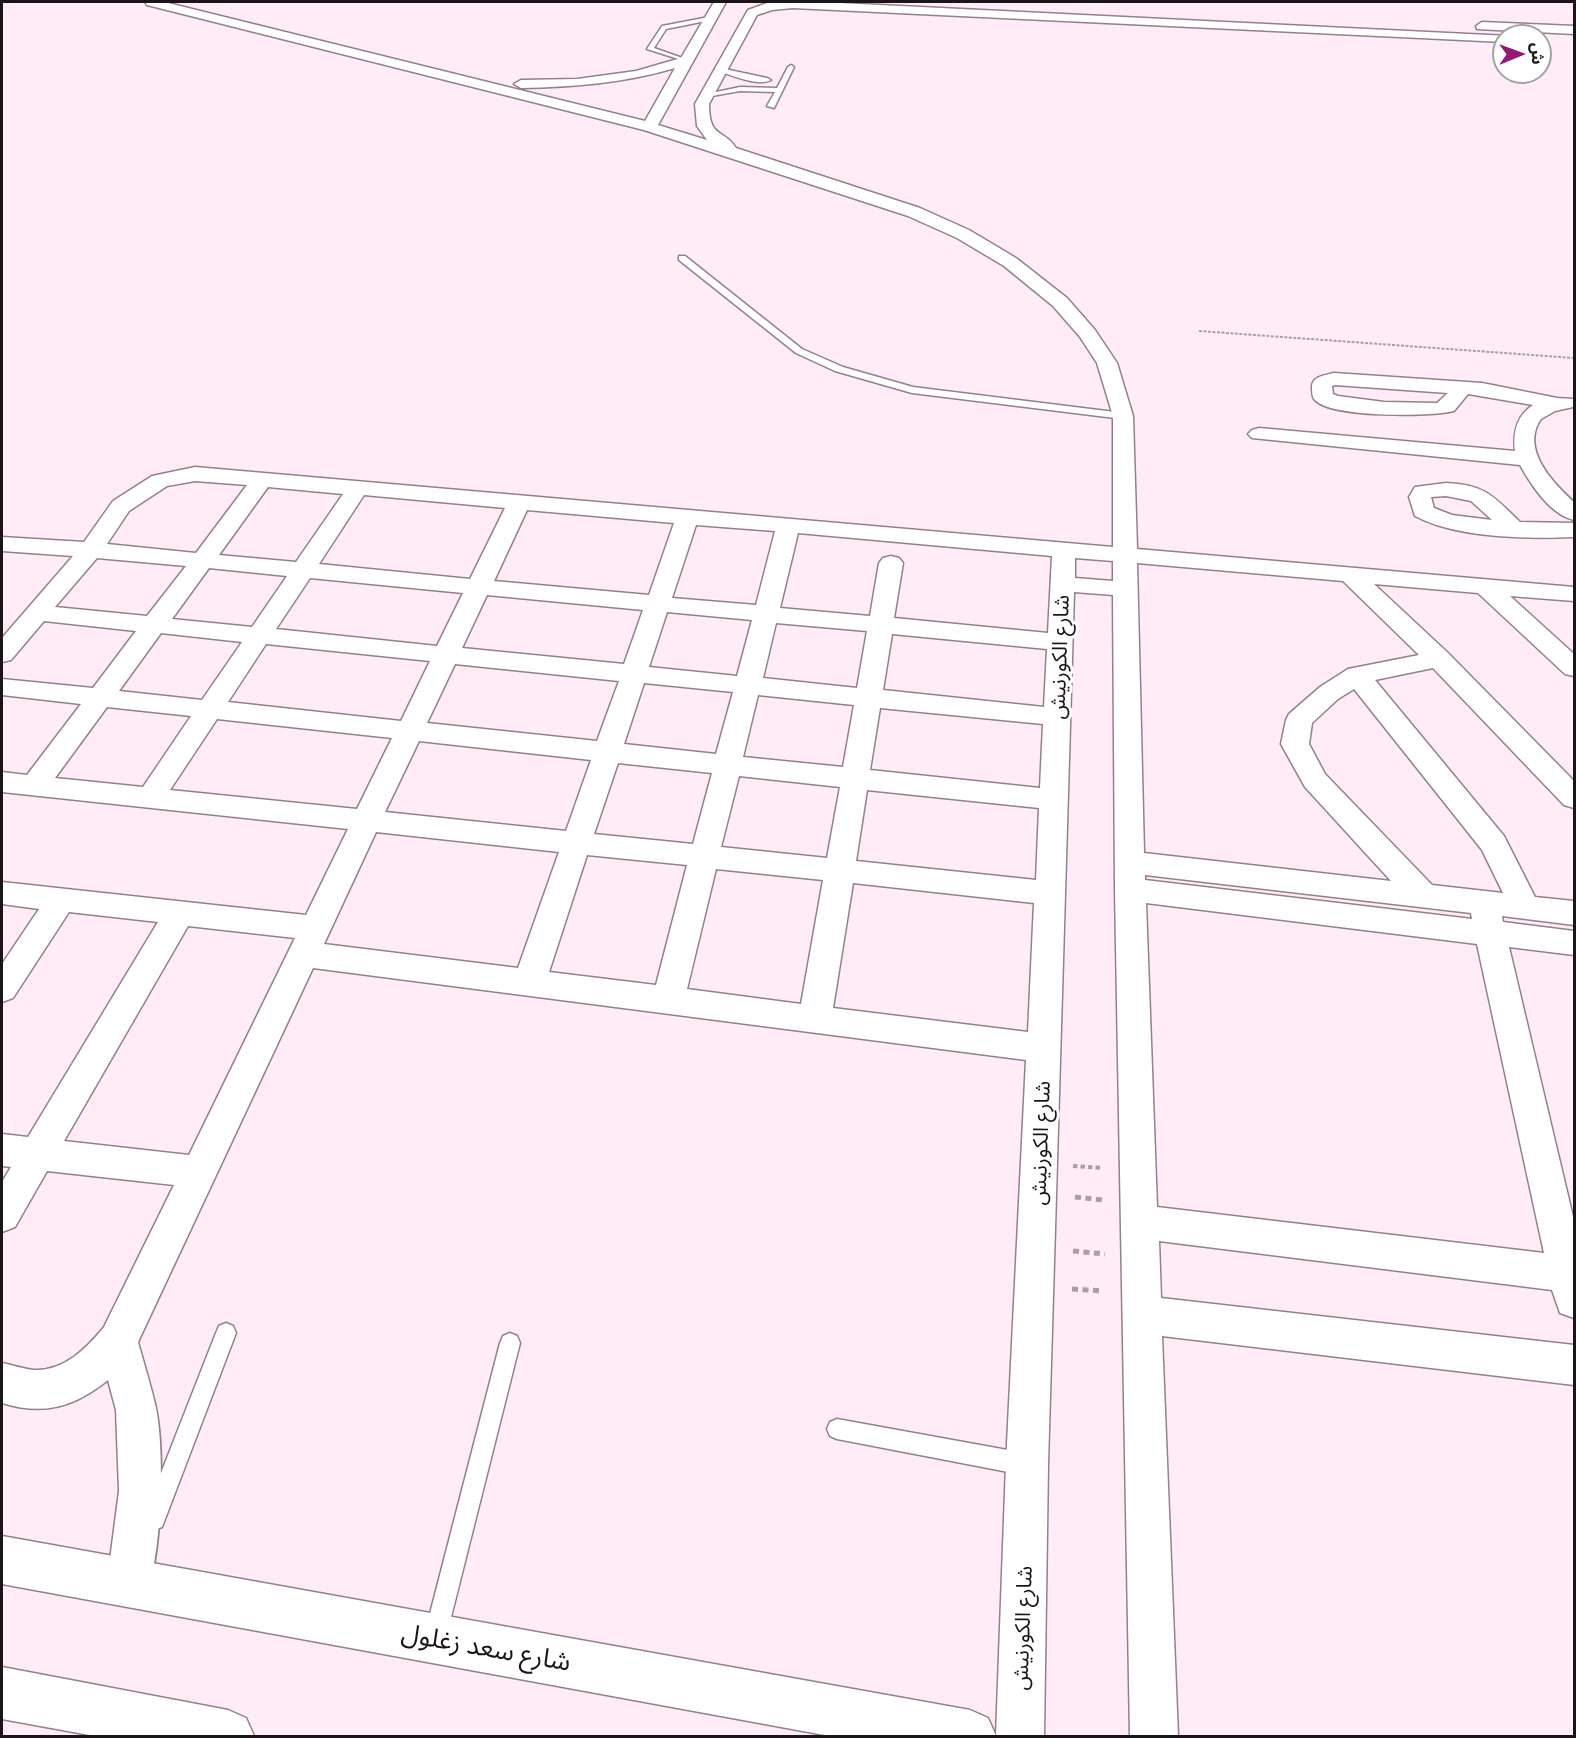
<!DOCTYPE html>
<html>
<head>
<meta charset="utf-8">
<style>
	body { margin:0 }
	#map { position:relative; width:1576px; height:1738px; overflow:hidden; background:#ffecf7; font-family:"Playfair Display","Noto Sans Arabic",serif }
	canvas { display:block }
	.frame { position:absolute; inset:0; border:3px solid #1b1418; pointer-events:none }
	.north { position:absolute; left:1492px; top:24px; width:60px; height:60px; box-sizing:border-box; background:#fff; border:2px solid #a4a1a3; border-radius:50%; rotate:89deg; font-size:16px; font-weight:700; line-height:24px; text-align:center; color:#1b1418 }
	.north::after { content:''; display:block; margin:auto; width:21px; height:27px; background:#961872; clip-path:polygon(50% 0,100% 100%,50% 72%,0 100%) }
</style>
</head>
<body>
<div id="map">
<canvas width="1576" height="1738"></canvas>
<div class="frame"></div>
<div class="north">ش</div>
</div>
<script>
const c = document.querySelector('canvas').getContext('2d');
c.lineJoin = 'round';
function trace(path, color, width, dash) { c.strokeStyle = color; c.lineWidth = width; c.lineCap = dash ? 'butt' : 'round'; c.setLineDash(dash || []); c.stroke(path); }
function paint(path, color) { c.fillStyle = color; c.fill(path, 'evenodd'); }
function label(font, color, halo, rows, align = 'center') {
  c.font = font + ' "Playfair Display","Noto Sans Arabic",serif'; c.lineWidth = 6; c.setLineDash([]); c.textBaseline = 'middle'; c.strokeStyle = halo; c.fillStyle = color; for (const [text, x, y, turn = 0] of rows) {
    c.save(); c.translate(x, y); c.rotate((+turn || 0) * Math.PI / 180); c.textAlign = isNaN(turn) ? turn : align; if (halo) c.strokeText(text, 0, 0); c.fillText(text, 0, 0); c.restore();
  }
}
const pathFar2 = new Path2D(`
	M1199,331L1574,358`);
const pathFar1 = new Path2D(`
	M1073,1166L1102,1168`);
const path = new Path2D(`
	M1075,1197L1103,1200
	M1073,1251L1105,1254
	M1072,1289L1103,1291`);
const lane = new Path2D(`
	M709,17L711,20L666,29L654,48L688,60V62L647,49L662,26Z
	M791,65L794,67L774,108L767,106L775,92L740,91L706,97L702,95L740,87L777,88L788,67Z
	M720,68L767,78L771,80C757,87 732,75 718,71Z
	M679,256H685L802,349L843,367L913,387L1123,413L1128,416L1123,419L912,393L835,371L796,353L679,260Z
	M226,1323L233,1326L236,1333L162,1527L154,1530L146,1527L143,1519L216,1333L219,1326Z
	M510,1333L517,1336L520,1343L447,1633L444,1641L436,1644L428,1641L425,1633L500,1343L503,1336Z
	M837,1419L1024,1453L1031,1457L1035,1464L1031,1471L1024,1475L837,1439L830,1436L827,1429L830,1422Z`);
const street = new Path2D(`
	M145,2H164L645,121L675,68C624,83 574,87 521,88L514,84L521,80L577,79L636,71L681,58L714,2H726L658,125L707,140L697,126L695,104L748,10L770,2H819L1509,36H1504V42L793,8L772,10L757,15L709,104C709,139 723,128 736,148L920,208L969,230L1016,258L1067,298L1095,330L1117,363L1133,416L1137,549L1574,587V601L1510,596L1574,654V676L1565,674L1478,593L1374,584L1448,653L1574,781V808L1564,805L1433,668L1375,680L1504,836L1535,897L1574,901V925L1502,916L1503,922L1574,931V955L1509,947L1574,1221V1318L1560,1313L1552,1290L1159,1241L1161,1298L1574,1345V1385L1162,1336L1178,1736H1130L1115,890L1113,595L1074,592L1048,1464L1044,1736H996L1006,1464L1026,1060L313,968L138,1342C144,1364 151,1386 156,1408C165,1453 162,1557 145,1599L129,1605L113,1599L107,1583L119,1491L116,1410L108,1380C74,1407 44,1416 2,1403V1363C12,1365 23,1369 34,1370C64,1371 86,1349 104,1327L174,1185L47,1171L15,1227L2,1232V1182L11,1167L2,1166V1134L28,1137L158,922L69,912L13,998L2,1002V964L39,909L2,904V882L306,915L348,829L2,792V772L27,775L81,704L2,695V679L93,688L136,631L44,621L11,660L2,662V638L73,556L2,551V537L84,542L113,501L152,476L195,467L1113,547V416L1097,363L1080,337L1053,306L1004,266L957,238L908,216L644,130L147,5ZM195,481L247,485L196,553L107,544L129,511L167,486ZM268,487L343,494L296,562L219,555ZM364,495L505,508L470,579L319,564ZM527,510L674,523L649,595L494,581ZM696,525L775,531L756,605L672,598ZM798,533L1052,556L1048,633L894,618L903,563L899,558L891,556L883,558L879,563L870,616L780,608ZM97,558L186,566L147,616L55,607ZM1075,558L1113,561V581L1075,578ZM1137,563L1343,581L1419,655L1348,669L1320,687L1289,714L1286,720L1281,744L1305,787L1391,881L1144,853ZM209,568L287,576L252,627L172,619ZM310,578L463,593L437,646L276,629ZM487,595L643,610L624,664L462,648ZM667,612L752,620L737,676L649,667ZM776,623L867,631L857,688L763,678ZM161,633L242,642L202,700L119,691ZM892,634L1047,649L1044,707L883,690ZM266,644L430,661L401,721L228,702ZM455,664L619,681L597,741L427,723ZM644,683L733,692L716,754L624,744ZM1354,689L1482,850L1503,893L1432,885L1325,774L1309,744L1312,723L1338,699ZM758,695L854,705L843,767L743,757ZM107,707L191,716L143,787L55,778ZM880,708L1043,724L1040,788L870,770ZM217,719L392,738L357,809L170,790ZM419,741L591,760L566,831L385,812ZM618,763L712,773L693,844L594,834ZM739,776L840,787L827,858L721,847ZM867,790L1039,808L1036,880L856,861ZM376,832L559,852L518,968L324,944ZM587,855L687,865L656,985L549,972ZM716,869L823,880L801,1004L687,989ZM1145,875L1471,913L1472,919L1145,880ZM853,883L1034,903L1028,1032L833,1008ZM1146,903L1477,944L1544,1253L1157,1207ZM188,926L295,938L189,1155L64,1141Z
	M1482,22L1574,26V34L1477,29L1476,26Z
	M1334,373L1482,383L1557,398L1573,399V407L1555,411L1541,419C1520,449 1553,483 1574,502V520C1551,515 1531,485 1520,465L1252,438L1248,434L1252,430L1259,428L1515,451C1513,433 1516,416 1533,405L1468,394L1454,411C1432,417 1328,418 1314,399C1312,396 1312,390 1312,386C1313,376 1326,375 1334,373ZM1335,385L1448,393L1437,403L1384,402L1338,396L1333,394L1332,386Z
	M1446,483C1486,485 1493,496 1520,522L1574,523V537C1528,539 1456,538 1415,516L1409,497L1415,487ZM1446,496L1471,501L1492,520L1452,515L1434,508L1431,497Z`);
const secondary = new Path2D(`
	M2,1536L970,1710L988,1718L996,1736H830L2,1584Z
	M2,1667L228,1710L246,1718L254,1736H95L2,1719Z`);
const streetNames = [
	["شارع الكورنيش",1060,657,-88],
	["شارع الكورنيش",1041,1143,-88],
	["شارع الكورنيش",1023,1628,-88]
];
const nearStreetnames = [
	["شارع سعد زغلول",486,1648,10]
];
trace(lane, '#94808c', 3);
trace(street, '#94808c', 3);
trace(secondary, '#94808c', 3);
trace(pathFar2, '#ab9da5', 2, [3, 1.5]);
trace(pathFar1, '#ab9da5', 4, [4.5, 3]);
trace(path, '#ab9da5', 5, [6, 4.5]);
paint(lane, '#fff');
paint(street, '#fff');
paint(secondary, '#fff');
label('21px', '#1b1418', '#fff', streetNames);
label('26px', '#1b1418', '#fff', nearStreetnames);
</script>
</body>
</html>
